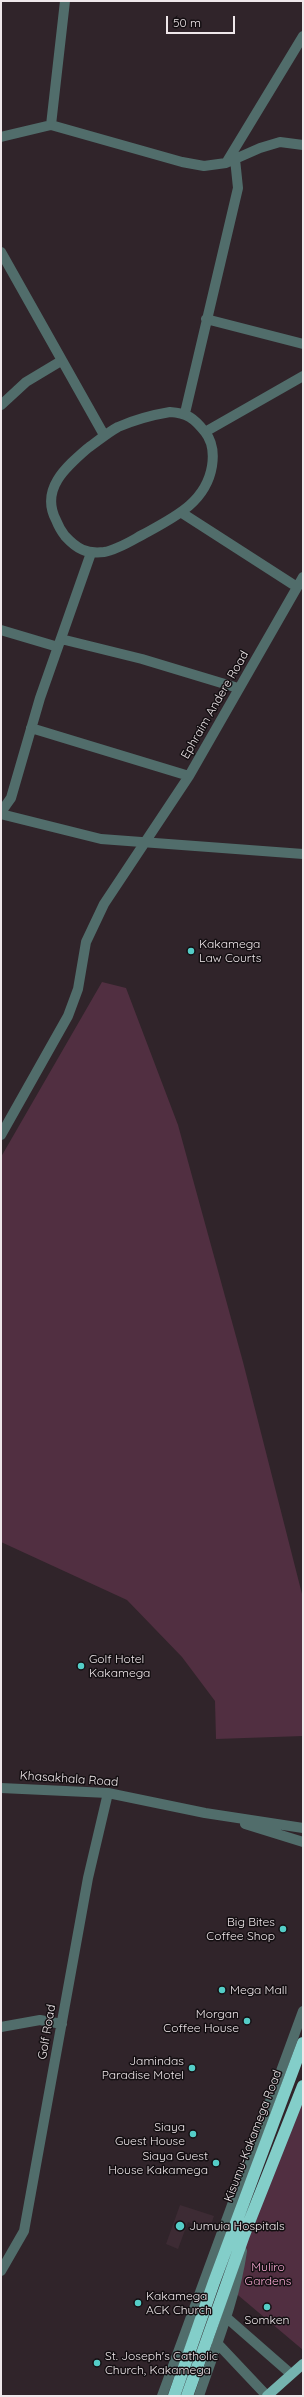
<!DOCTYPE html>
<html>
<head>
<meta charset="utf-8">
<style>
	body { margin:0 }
	#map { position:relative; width:304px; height:2397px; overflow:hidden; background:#30242a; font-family:Quicksand,sans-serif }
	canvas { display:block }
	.frame { position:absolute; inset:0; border:2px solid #efe7ea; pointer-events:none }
	.scale { position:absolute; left:166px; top:16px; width:69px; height:18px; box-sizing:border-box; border:2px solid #efe7ea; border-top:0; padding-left:5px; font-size:12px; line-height:14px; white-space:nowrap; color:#efe7ea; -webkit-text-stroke:3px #140f12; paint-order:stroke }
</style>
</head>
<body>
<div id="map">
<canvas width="304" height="2397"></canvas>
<div class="frame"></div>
<div class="scale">50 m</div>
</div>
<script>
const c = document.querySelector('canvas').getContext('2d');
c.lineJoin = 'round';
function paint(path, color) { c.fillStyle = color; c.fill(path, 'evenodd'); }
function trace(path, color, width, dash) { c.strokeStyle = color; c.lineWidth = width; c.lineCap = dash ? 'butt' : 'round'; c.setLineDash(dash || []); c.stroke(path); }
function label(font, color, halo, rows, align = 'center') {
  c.font = font + ' Quicksand,sans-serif'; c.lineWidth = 3; c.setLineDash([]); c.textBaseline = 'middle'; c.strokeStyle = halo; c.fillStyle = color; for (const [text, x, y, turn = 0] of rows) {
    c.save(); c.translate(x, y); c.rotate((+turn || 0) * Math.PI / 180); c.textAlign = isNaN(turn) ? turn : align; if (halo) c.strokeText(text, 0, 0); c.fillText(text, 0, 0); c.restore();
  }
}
const built = new Path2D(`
	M180,2205L214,2216L209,2230L188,2222L178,2249L166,2244Z`);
const green = new Path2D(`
	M102,982L126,988L178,1125L243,1362L303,1598V1736L216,1739L215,1701L182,1657L127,1600L1,1542V1157Z
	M303,2084V2350L226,2285Z`);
const street = new Path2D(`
	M51,125L65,1
	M1,137L51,125L182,162L204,166L226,163L260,148L280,142L303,145
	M226,163L303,36
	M1,252L104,435
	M206,319L303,344
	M1,405L26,382L61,361
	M170,412C187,413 194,418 205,432C213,442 214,453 212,466C206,503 173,518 142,535C131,541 117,550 104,552C86,554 77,549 65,536C61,531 58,525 56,520C40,489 66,467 88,448C98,441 107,433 118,427C134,420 152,415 170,412Z
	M185,413L238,188L235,159
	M205,432L303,376
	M182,513L297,587
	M1,630L58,647
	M61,639L142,659L238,688
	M31,728L189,776
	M1,812L11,798L40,698L91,553
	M1,814L101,839L303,854
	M1,1135L68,1016L78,989L86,942L104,904L189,776L303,577
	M1,1788L108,1793L205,1813L303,1828
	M245,1824L303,1842
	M1,2027L40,2020L62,2024
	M1,2271L24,2231L88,1878L108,1793
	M227,2318L291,2374
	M217,2343L267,2396
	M162,2396L303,2011
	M199,2396C215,2348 235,2301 242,2251`);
const primary = new Path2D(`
	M267,2396L303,2364`);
const highway = new Path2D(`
	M174,2396L214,2282L303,2043
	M187,2396L244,2235L303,2086`);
const markers = [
	[191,951,4,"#54cdc7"],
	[81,1666,4,"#54cdc7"],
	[283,1929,4,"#54cdc7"],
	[222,1990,4,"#54cdc7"],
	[247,2021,4,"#54cdc7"],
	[192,2068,4,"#54cdc7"],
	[193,2134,4,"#54cdc7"],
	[216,2163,4,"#54cdc7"],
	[180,2226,5,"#54cdc7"],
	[138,2303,4,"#54cdc7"],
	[267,2307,4,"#54cdc7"],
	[97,2363,4,"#54cdc7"]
];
const streetNames = [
	["Ephraim Andere Road",215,705,-60],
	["Khasakhala Road",69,1779,4],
	["Golf Road",47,2032,-80],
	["Kisumu-Kakamega Road",253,2136,-69]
];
const poiNames = [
	["Kakamega",199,944],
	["Law Courts",199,958],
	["Golf Hotel",89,1659],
	["Kakamega",89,1673],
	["Big Bites",275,1922,"right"],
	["Coffee Shop",275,1936,"right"],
	["Mega Mall",230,1990],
	["Morgan",239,2014,"right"],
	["Coffee House",239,2028,"right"],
	["Jamindas",184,2061,"right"],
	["Paradise Motel",184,2075,"right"],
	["Siaya",185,2127,"right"],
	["Guest House",185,2141,"right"],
	["Siaya Guest",208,2156,"right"],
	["House Kakamega",208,2170,"right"],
	["Jumuia Hospitals",189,2226],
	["Kakamega",146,2296],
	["ACK Church",146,2310],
	["Somken",267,2320,"center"],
	["St. Joseph's Catholic",105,2356],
	["Church, Kakamega",105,2370]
];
const parkNames = [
	["Muliro",268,2267],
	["Gardens",268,2281]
];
paint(built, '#3d2b34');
paint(green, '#512f41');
trace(street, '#516d6b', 10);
trace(primary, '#75b3af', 10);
trace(highway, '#83cec9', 12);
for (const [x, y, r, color] of markers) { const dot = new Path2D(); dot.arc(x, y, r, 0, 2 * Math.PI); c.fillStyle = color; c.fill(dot); trace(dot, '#140f12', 1.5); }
label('12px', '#efe7ea', '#140f12', streetNames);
label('12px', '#efe7ea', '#140f12', poiNames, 'left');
label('12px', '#f7a9d2', '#140f12', parkNames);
</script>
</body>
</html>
